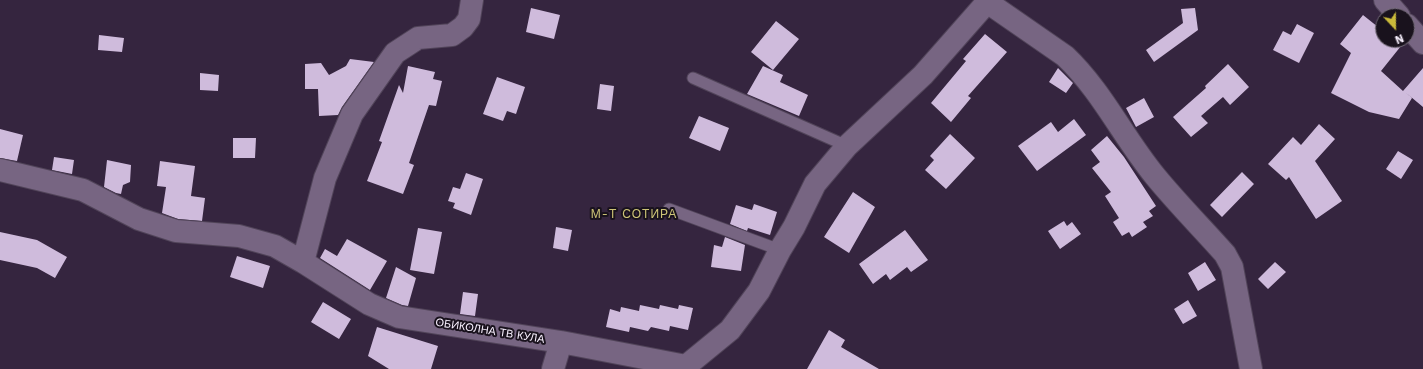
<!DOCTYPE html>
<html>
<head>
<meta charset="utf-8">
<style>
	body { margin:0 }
	#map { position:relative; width:1423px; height:369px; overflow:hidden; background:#35253f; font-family:"Work Sans",sans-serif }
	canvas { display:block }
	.north { position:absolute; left:1375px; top:8px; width:40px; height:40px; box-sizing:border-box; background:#19121d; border:1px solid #736b77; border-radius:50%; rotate:158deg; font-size:11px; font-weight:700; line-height:16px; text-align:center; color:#f9f1ff }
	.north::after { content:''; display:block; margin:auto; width:14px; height:18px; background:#caba3a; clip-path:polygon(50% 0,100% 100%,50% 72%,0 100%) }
</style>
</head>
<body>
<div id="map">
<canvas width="1423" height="369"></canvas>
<div class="north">N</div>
</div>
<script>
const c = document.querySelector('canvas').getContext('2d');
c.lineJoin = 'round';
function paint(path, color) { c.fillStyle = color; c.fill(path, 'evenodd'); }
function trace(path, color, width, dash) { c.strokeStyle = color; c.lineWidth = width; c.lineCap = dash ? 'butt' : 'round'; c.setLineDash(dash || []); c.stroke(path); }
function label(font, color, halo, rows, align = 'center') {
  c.font = font + ' "Work Sans",sans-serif'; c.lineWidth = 4; c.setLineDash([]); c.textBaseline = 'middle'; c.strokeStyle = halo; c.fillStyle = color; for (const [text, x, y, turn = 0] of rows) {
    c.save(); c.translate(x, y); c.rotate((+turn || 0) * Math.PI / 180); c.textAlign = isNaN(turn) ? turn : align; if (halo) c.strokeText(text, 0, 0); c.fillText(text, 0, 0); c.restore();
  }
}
const building = new Path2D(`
	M531,8L560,15L554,39L526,32Z
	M1195,8L1198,30L1154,62L1146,50L1183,23L1181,9Z
	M1363,15L1383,31V40H1404L1405,41L1381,71L1403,91L1423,68V107L1405,92L1412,98L1399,119L1369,112L1331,93L1351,53L1340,44Z
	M776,21L799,39L773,70L751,52Z
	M1297,24L1314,33L1299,63L1273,50L1283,31L1291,35Z
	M985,34L1007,52L968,96L971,98L951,122L931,103L966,61L963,59Z
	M99,35L124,38L122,52L98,50Z
	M350,59L374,62L342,107L338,115L319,116L318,89H305V64L321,63L329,75L346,66Z
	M1228,64L1249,87L1230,105L1223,97L1201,116L1208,123L1191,137L1173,117L1206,88L1205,86Z
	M408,66L435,72L433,79L442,81L436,106L429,105L409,163L414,165L403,194L367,181L382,142L379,141L399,85L403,93Z
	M763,66L783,75L780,82L808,95L799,116L747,94Z
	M1058,68L1073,83L1066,93L1049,82Z
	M200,73L219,75L218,91L200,90Z
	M497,77L525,87L516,114L507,111L503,121L483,114Z
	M600,84L614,86L611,111L597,109Z
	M1144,98L1154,117L1136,127L1126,108Z
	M699,116L729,128L720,151L689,138Z
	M1074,119L1086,135L1037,171L1018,146L1051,122L1058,132Z
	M1319,124L1335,139L1315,161L1342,201L1316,219L1289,177L1286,180L1268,164L1293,137L1301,145Z
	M0,129L23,135L17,161L0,158Z
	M950,134L975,158L946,189L925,170L934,160L930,156Z
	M1107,136L1124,157L1156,206L1149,211L1153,216L1143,222L1147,227L1132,237L1129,232L1122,236L1113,222L1119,218L1105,196L1111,192L1092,168L1100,162L1091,150Z
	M233,138H256L255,158H233Z
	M1398,151L1413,160L1401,179L1386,169Z
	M54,157L74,160L72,174L52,170Z
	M107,160L131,165L130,182L123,185L121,194L116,193L104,187Z
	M160,161L195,166L191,196L205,198L202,221L178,219L162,213L166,187L157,186Z
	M1242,172L1254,184L1222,217L1210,205Z
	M466,173L483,179L471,215L453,208L455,203L448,201L453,187L460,189Z
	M853,192L875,207L849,253L824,237Z
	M754,204L777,212L770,235L748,228L747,231L730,224L736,205L752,210Z
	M1064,221L1067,226L1072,222L1081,234L1060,249L1048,231Z
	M556,227L572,230L568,251L553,248Z
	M418,228L442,232L434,274L410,270Z
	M905,230L928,260L911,272L907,267L890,280L886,274L873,284L859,264Z
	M0,232L37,240L67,257L55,278L37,268L0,260Z
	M725,237L745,245L741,271L711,267L714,245L722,247Z
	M347,239L387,261L370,290L320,258L325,249L337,256Z
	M237,256L270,266L263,288L230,277Z
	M1205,262L1216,280L1198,291L1188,273Z
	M1275,262L1286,272L1268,289L1258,279Z
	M396,267L416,278L408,306L402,305L386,298Z
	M463,292L478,294L475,316L460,314Z
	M1188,300L1197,316L1183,324L1174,309Z
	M323,302L351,319L339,339L311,322Z
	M640,305L659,309L660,305L678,309L679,305L693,308L688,330L670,326L669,331L651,327L648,331L630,327L629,332L606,327L610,309L620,312L621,307L639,311Z
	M377,327L438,346L431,369H389L368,356Z
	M829,330L845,340L841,347L879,369H807Z`);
const lane = new Path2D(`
	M693,78L847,146
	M669,209L780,250`);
const street = new Path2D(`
	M1385,0L1399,16
	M987,2L1065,56C1102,91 1123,137 1155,176C1177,203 1202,228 1225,254L1232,267L1251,369
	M1407,25L1423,43
	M0,170L83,190L139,219L176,231L239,236L275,246L303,262L369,304L399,317L561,342L686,366V369
	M303,262L325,178L352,114L395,53L418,38L452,35L463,27L469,19L472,0
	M686,366L730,330L759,291L780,250L794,227L815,184L847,146L923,75L989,0
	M553,369L561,342`);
const streetNames = [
	["ОБИКОЛНА ТВ КУЛА",490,331,9]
];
const neighbourhoodNames = [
	["М-Т СОТИРА",634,214]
];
paint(building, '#cfbbdc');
trace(lane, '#514459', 13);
trace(street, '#514459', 24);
trace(lane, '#776582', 11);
trace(street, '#776582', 22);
label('11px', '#f9f1ff', '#19121d', streetNames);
c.letterSpacing = '1px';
label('12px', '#cec577', '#19121d', neighbourhoodNames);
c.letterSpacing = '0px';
</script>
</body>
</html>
